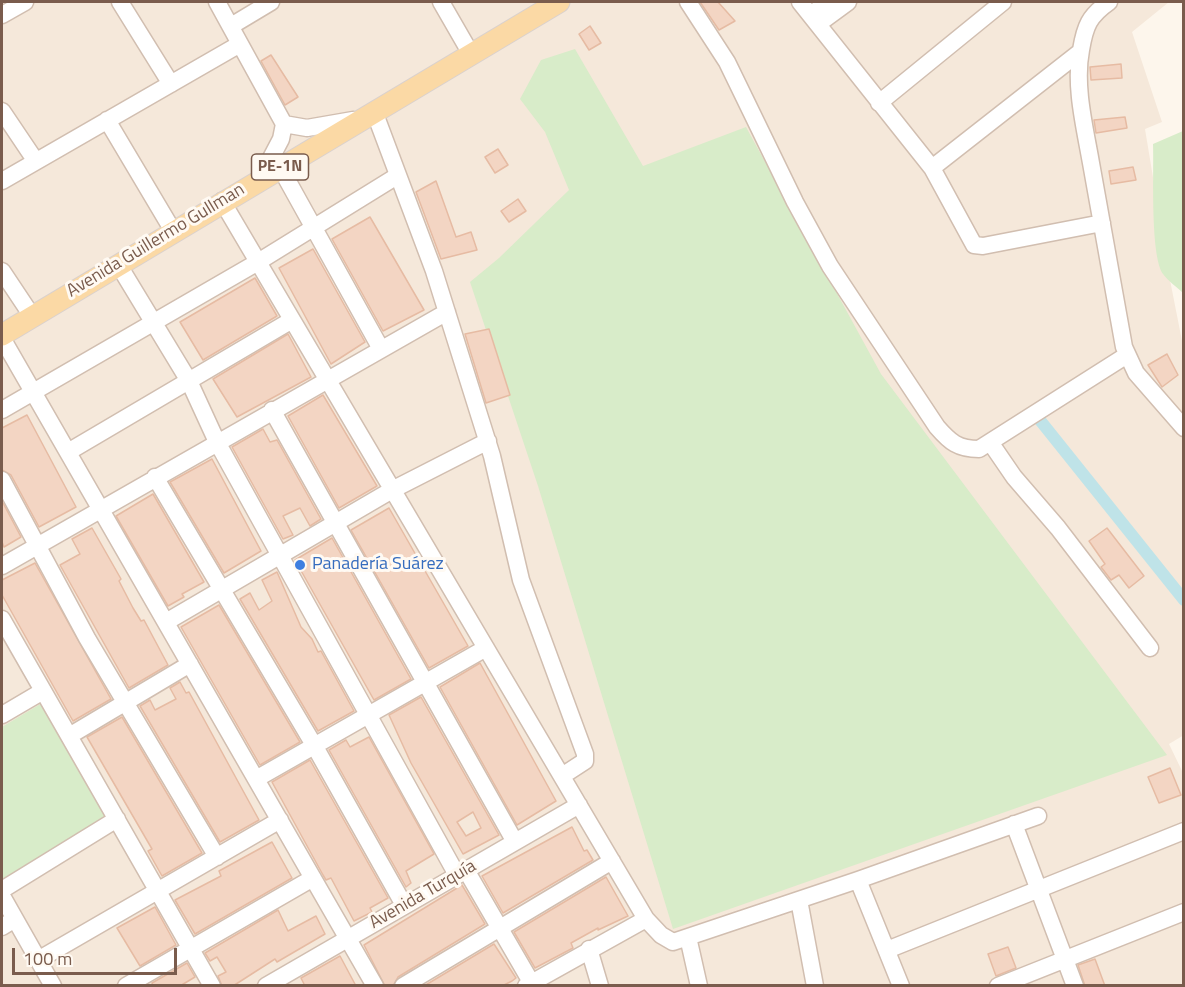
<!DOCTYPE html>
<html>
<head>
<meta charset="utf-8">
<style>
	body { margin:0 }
	#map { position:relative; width:1185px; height:987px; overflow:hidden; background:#fdf6ec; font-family:"Titillium Web",sans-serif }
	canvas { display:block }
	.frame { position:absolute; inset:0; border:3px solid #7a5c4d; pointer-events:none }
	.scale { position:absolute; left:12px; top:948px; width:165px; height:27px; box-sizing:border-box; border:3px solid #7a5c4d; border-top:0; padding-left:8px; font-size:18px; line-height:21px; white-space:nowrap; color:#7a5c4d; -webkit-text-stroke:4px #fffaf3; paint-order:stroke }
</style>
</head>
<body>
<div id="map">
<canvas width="1185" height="987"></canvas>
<div class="frame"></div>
<div class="scale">100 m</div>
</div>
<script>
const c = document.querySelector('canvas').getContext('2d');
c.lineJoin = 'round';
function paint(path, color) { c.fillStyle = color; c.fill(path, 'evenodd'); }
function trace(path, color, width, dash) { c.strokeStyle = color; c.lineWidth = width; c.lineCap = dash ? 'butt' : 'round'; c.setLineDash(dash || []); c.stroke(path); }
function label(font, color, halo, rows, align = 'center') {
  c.font = font + ' "Titillium Web",sans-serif'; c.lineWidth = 6; c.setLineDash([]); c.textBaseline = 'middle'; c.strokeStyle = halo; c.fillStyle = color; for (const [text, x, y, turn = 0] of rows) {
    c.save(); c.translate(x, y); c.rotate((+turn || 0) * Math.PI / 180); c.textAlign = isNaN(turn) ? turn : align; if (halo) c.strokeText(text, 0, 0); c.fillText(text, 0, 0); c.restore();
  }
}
const residential = new Path2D(`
	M11,2H1169L1132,32L1162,122L1145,129L1170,280L1183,346L1184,735L1169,744L1183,773V985H2V7Z`);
const green = new Path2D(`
	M575,49L643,166L746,127L881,374L1167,755L673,929L538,486L470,282L499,258L569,190L545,132L520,99L541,60Z
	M1183,131V293C1177,287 1168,281 1163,274C1150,255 1154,171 1153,144Z
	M42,703L107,819L3,883L2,727Z`);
const canal = new Path2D(`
	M1039,419L1184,600`);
const building = new Path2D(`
	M700,2H718L735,21L719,30Z
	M590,26L601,43L589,50L579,34Z
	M271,55L298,97L285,105L261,61Z
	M1121,64L1122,78L1091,80L1090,67Z
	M1125,117L1127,128L1096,133L1094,120Z
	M498,149L508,165L495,173L485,157Z
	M1133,167L1136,180L1111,184L1109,171Z
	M436,181L456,237L471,232L477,250L441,259L416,192Z
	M518,199L526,211L509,222L501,211Z
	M370,217L424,310L383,331L332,239Z
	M313,249L365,342L331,364L279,268Z
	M255,278L277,316L203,360L180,322Z
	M489,329L510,395L486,403L465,334Z
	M288,334L311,377L237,417L213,379Z
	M1167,354L1178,375L1162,387L1148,365Z
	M323,395L377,486L339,508L288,416Z
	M27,415L76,507L39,527L11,475L2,470V428Z
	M263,429L270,442L277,440L321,519L310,526L300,508L283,516L293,535L283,539L232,447Z
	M212,459L261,551L224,573L170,482Z
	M153,494L204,582L182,594L184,597L168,606L116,516Z
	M2,501L21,537L4,547L2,542Z
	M389,508L468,646L429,668L351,530Z
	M92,528L121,579L119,581L133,608L141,621L144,620L168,665L129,688L60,565L80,554L72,539Z
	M1107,528L1144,576L1129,588L1119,575L1111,580L1101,567L1105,564L1089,541Z
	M332,538L411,679L374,700L295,560Z
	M35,563L111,699L73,721L2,595V580Z
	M277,572L301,627L312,639L318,652L321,651L354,711L318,731L240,599L250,593L259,610L272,601L262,580Z
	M219,605L300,742L260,765L181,627Z
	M480,663L556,801L517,825L440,687Z
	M180,682L186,693L189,692L259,820L220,842L140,706L150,700L155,710L176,699L170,688Z
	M421,697L499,835L463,854L411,763L389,715ZM473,812L481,828L466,836L457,822Z
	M122,717L202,853L162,876L148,851L152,849L87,737Z
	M369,737L434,854L406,871L411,883L406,887L329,750L346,740L350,747Z
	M310,760L388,898L370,908L372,912L354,921L331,878L326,880L323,875L272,782Z
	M1170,768L1181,795L1159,803L1148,777Z
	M572,827L584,851L587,850L593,860L503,913L482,876Z
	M272,842L292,878L195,934L175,900L221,876L219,871Z
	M606,877L628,916L598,930V928L571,943L573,948L535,968L514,932Z
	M462,885L485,924L398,977L393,986H385L364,945Z
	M155,907L176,945L140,966L117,928Z
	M278,910L288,931L316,916L325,934L277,962L275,959L233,986H222L218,976L226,972L217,957L210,961L205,953Z
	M494,944L516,978L512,981L502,986H424Z
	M1008,947L1016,968L996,976L988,954Z
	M340,956L356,986H305L301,978Z
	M1095,959L1105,986H1085L1078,965Z
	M187,963L195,977L180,986H153L152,983Z`);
const minor = new Path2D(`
	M120,2L171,84
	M217,2L284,124L281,139L260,179
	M441,2L471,54
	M688,2L727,62L795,202L830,266L937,427C950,442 958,449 979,449L1127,355
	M800,2L932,168L974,245L983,246L1102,223
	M1109,2C1089,16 1085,26 1081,50C1074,86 1085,128 1091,163C1102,225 1113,286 1124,347L1136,373L1184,428
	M2,15L25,2
	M811,15L827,2
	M818,24L848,2
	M231,26L271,2
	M879,103L1003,2
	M2,111L35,160
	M374,111L434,271L492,456L521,580L585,754V761L562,776
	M107,120L173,231
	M284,124L307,128L353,120
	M280,167L381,349
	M932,168L1080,52
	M2,181L240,44
	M222,201L646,919L661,935L673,942L858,880L1038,816
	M118,264L189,381L217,442L457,875
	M2,271L32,316
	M2,338L375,986
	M2,410L258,262L397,176
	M272,410L515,842
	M990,442L1014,477L1058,528L1150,648
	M68,452L292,320
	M155,477L314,745L404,905
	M2,480L87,638L217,857
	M2,566L447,312
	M2,619L212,986
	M166,622L392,490L488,441
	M2,715L43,691
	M69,736L190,664
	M256,779L486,648
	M1014,824L1075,986
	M466,870L531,982
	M858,880L901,986
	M2,890L117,819
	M2,896L53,986
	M799,900L815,986
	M2,927L15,919
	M688,937L699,986
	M589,949L600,986
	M887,950L1184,831
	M38,960L280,820
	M126,986L313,878
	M266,986L579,805
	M403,986L612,861
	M526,986L646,919
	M998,986L1184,912`);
const major = new Path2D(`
	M2,335L559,2`);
const markers = [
	[300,565,6,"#3f7fe0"]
];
const shields = [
	[280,167,57]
];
const shieldNames = [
	["PE-1N",280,167]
];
const streetNames = [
	["Avenida Guillermo Gullman",156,241,-31],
	["Avenida Turquía",423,895,-30]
];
const shopNames = [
	["Panadería Suárez",312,565]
];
paint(residential, '#f5e8da');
paint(green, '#d8ecc9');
trace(canal, '#bfe3e8', 12);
paint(building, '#f3d5c3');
trace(building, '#e6bba3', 1.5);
trace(minor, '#d1beb0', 19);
trace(major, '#dad1cd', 23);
trace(minor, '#fff', 16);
trace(major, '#fbd9a5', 21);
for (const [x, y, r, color] of markers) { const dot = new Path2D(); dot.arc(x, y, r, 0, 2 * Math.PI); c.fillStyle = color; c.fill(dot); trace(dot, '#fffaf3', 2); }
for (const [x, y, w] of shields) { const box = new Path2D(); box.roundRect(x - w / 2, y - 13, w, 26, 4.5); c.fillStyle = '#fffaf3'; c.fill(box); trace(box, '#7a5c4d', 1.5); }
label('bold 16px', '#7a5c4d', null, shieldNames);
label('18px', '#7a5c4d', '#fffaf3', streetNames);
label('18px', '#366cbe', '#fffaf3', shopNames, 'left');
</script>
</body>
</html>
